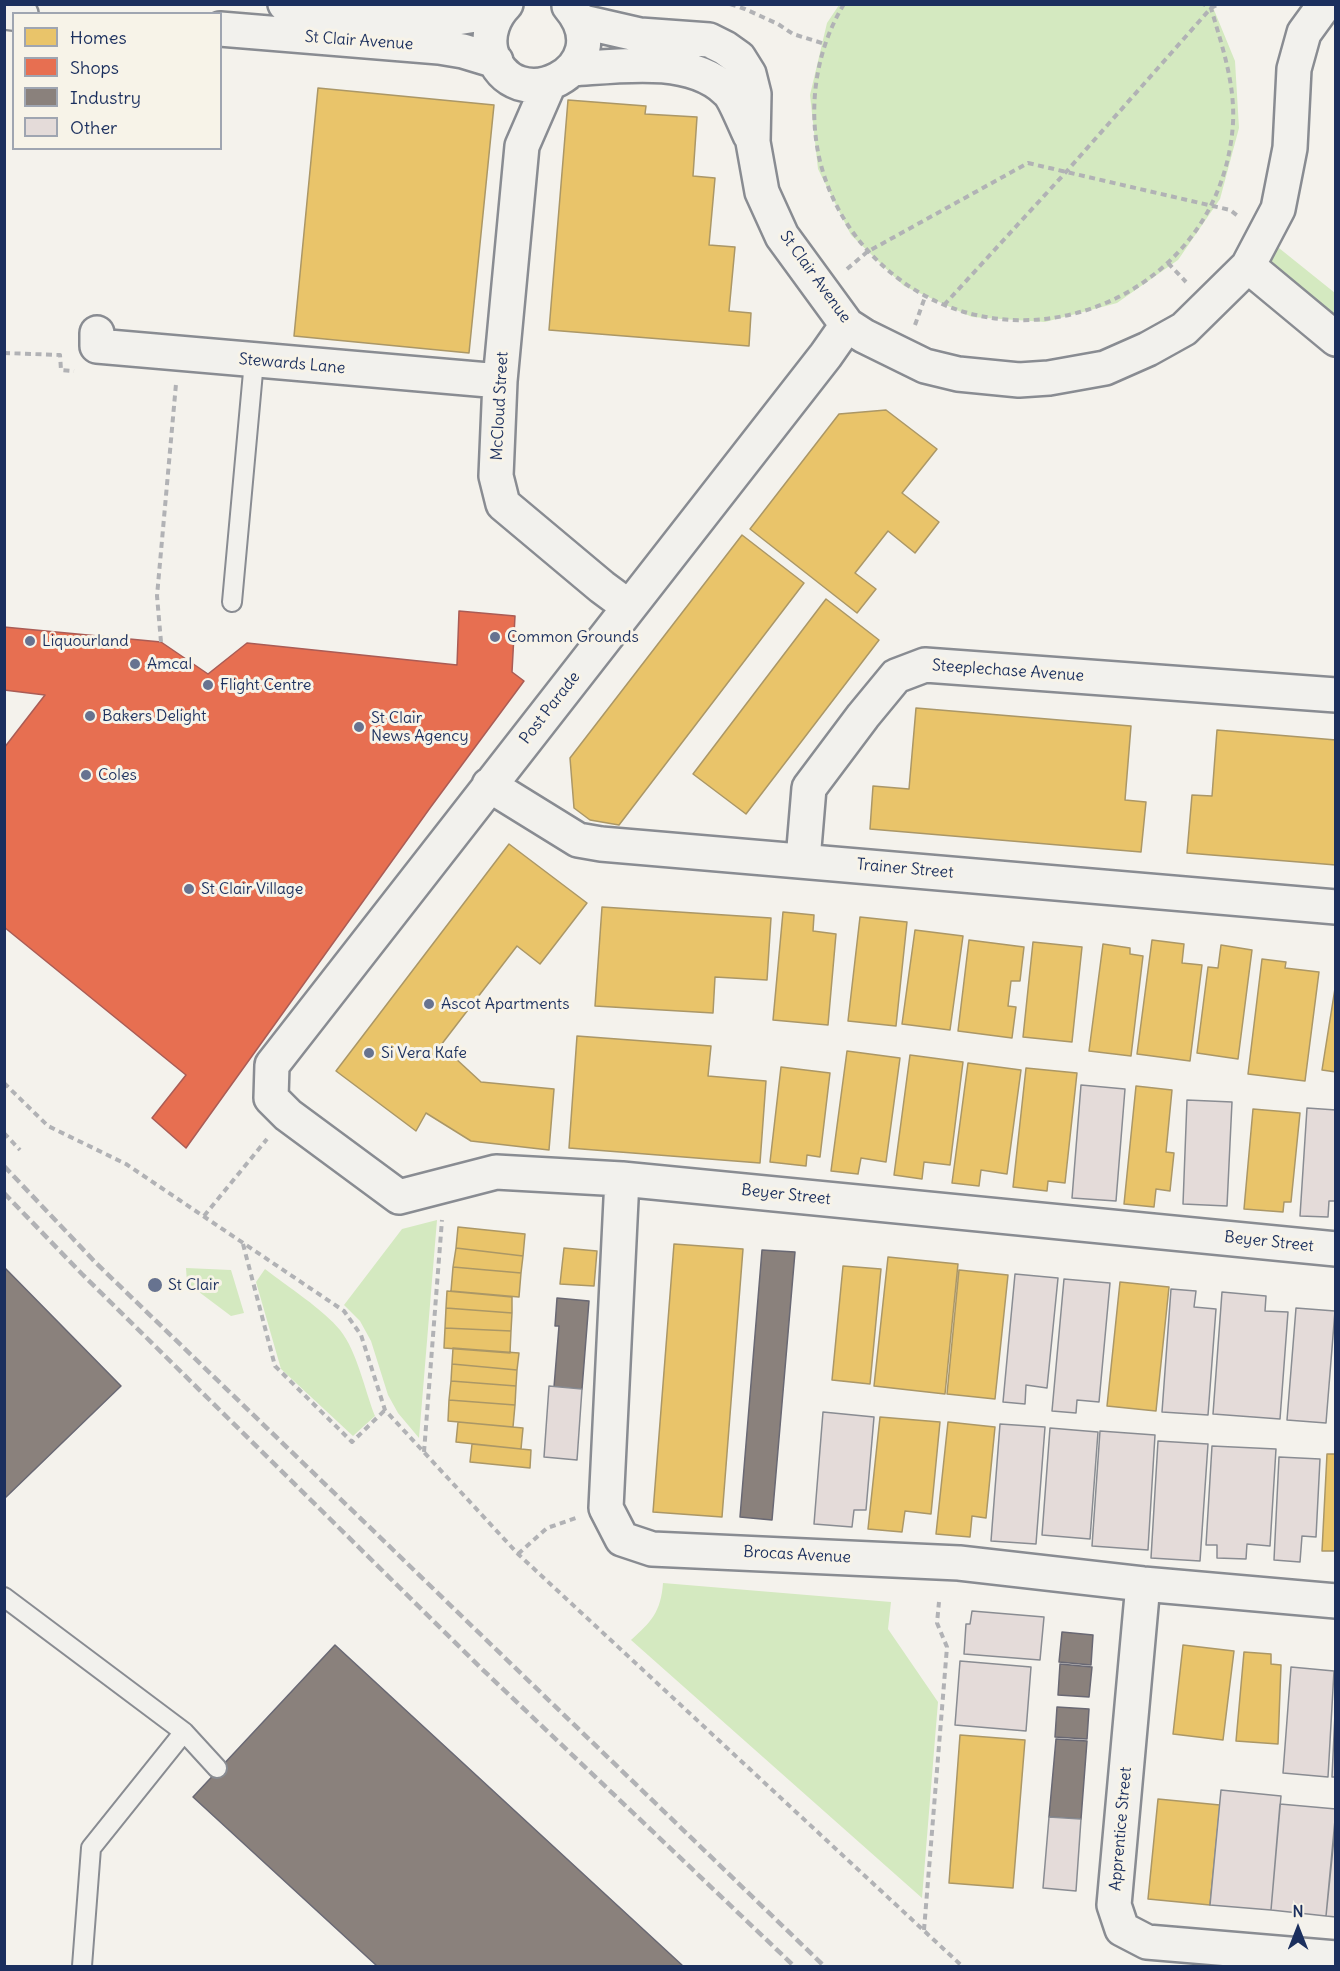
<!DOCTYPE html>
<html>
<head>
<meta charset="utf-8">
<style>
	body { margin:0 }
	#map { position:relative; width:1340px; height:1971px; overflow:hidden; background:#f4f2ec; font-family:Delius,sans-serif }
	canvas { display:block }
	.frame { position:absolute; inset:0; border:6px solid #1b2f5e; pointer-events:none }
	.legend { position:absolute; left:12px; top:12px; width:210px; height:138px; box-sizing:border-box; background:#f7f3e8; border:2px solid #9fa5b1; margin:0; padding:8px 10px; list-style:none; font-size:18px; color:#1b2f5e }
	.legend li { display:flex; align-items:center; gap:12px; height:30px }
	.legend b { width:30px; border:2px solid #9fa5b1 }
	.north { position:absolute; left:1268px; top:1899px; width:60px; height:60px; -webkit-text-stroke:4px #f7f3e8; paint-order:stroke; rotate:0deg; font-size:16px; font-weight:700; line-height:24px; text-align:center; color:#1b2f5e }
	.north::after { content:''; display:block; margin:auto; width:21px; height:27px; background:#1b2f5e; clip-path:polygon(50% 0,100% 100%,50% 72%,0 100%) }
</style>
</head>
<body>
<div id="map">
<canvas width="1340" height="1971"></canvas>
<div class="frame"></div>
<ul class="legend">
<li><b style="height:16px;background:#e9c46a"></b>Homes</li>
<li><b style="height:16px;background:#e76f51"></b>Shops</li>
<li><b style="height:16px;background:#8a817c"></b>Industry</li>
<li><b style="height:16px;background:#e4dbd9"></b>Other</li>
</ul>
<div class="north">N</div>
</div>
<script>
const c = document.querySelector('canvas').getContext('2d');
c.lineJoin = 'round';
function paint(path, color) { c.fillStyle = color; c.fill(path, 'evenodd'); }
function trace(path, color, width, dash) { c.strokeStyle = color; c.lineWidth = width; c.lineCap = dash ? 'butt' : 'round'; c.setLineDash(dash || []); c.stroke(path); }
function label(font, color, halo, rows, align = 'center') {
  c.font = font + ' Delius,sans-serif'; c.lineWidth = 6; c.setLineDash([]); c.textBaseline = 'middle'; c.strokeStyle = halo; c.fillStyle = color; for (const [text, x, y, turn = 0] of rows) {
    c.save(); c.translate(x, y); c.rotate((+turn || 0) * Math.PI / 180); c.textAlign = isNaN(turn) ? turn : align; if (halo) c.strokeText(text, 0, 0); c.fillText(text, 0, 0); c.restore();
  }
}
const green = new Path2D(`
	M839,5H1212L1235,61L1239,128L1220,199L1178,260L1117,303L1045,322L972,317L904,286L851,235L818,169L810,95L827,23Z
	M1264,236L1335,293V339L1248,266Z
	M437,1220L419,1438L398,1413L388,1395L371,1341L360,1321L344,1305L402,1229Z
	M186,1268L231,1270L244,1313L231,1316L187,1283Z
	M265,1269C287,1286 324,1310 340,1330C357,1351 365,1391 375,1416L353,1436L281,1369L256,1282Z
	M663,1583L891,1602L888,1629L938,1702L922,1898L631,1640C651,1622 661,1612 663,1583Z`);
const homes = new Path2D(`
	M318,88L494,105L469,353L294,336Z
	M568,100L646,106L645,114L697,117L693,176L715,178L709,245L735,247L729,311L751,313L749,346L549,330Z
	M886,410L937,449L902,493L939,522L915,553L888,531L855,573L876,589L857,613L750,529L839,414Z
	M742,535L804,583L619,825L590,820L574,808L570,758Z
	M826,599L879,640L746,814L693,774Z
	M916,708L1131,726L1125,800L1146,802L1141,852L870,829L873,786L909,789Z
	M1217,730L1336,740V865L1187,853L1192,795L1212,796Z
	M509,844L587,903L540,964L517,946L441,1045L481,1082L554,1089L549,1150L471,1141L426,1113L416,1131L336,1071Z
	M602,907L771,918L767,980L715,977L713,1013L595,1006Z
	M783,912L814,915L813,931L836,934L828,1025L773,1020Z
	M860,917L907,922L896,1026L848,1021Z
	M915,930L963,936L950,1030L902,1024Z
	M969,940L1024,947L1020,981H1011L1008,1006L1016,1007L1012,1038L958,1031Z
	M1152,940L1184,944L1182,963L1202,965L1190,1061L1137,1054Z
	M1033,942L1082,947L1072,1042L1023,1037Z
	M1103,944L1130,948V954L1143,956L1131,1056L1089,1051Z
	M1221,945L1252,950L1238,1059L1197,1053L1208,967L1218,968Z
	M1262,959L1286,962L1285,968L1319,972L1305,1081L1248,1074Z
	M1336,982V1072L1322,1070Z
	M577,1036L711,1046L708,1076L766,1081L760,1163L569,1148Z
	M847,1051L900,1058L886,1162L861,1158L858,1174L831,1171Z
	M910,1055L963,1062L950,1165L924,1162L922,1179L894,1175Z
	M968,1063L1021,1070L1007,1174L981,1170L979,1186L952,1183Z
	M781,1067L830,1073L820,1157L807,1155L806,1166L770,1162Z
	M1026,1068L1077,1073L1065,1183L1048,1181L1047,1191L1013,1187Z
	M1136,1086L1172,1090L1166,1152L1174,1153L1170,1191L1156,1189L1154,1207L1124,1204Z
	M1253,1109L1300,1113L1291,1202H1284L1283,1212L1244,1209Z
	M458,1227L525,1234L523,1256L456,1248Z
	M674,1244L743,1249L722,1517L653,1512Z
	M456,1248L523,1256L521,1273L453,1267Z
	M564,1248L597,1251L594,1286L560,1284Z
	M888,1257L958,1264L945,1394L874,1386Z
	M843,1266L881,1269L870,1384L832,1380Z
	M453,1267L521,1273L519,1297L451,1291Z
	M959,1270L1008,1275L995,1399L947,1394Z
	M1120,1282L1169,1287L1156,1411L1107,1406Z
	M447,1291L512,1297V1313L446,1308Z
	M446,1308L512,1313L511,1331L445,1328Z
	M445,1328L511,1331L510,1353L444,1348Z
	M453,1348L519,1353L517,1370L452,1364Z
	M452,1364L517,1370L516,1386L451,1381Z
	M451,1381L516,1386L515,1405L449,1400Z
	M449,1400L515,1405L513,1427L448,1421Z
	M880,1417L940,1422L931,1514L905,1511L902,1532L868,1529Z
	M458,1422L523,1428L521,1449L456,1442Z
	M948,1422L995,1427L986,1518L972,1516L970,1537L936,1534Z
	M472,1444L531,1450L530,1468L470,1462Z
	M1327,1454H1336V1551H1322Z
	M1183,1645L1234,1651L1223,1740L1173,1734Z
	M1244,1652L1271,1654V1664L1281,1665L1278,1744L1236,1741Z
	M960,1735L1025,1740L1013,1888L949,1883Z
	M1158,1799L1220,1805L1210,1905L1148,1899Z`);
const shops = new Path2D(`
	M459,611L515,616L512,672L524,681L430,808L186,1148L152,1118L186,1075L4,927V748L45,695L4,690V627L161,642L208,674L247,643L457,665Z`);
const industry = new Path2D(`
	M762,1250L795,1252L772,1520L740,1517Z
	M4,1267L121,1386L4,1499Z
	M557,1298L589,1301L582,1389L554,1387L559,1326H555Z
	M1062,1632L1093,1635L1091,1665L1059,1662Z
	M335,1645L683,1966H377L193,1797Z
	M1060,1664L1092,1667L1089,1697L1058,1695Z
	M1057,1707L1089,1709L1087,1739L1055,1737Z
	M1056,1739L1087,1741L1081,1819L1049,1817Z`);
const building = new Path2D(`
	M1081,1085L1125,1089L1116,1201L1072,1198Z
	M1187,1100L1232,1102L1227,1206L1183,1204Z
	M1307,1108L1336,1110V1201H1329L1328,1217L1300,1216Z
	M1015,1274L1058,1278L1047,1388L1026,1385L1025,1404L1003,1402Z
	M1064,1279L1110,1283L1099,1402L1077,1400L1076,1413L1052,1411Z
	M1171,1289L1196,1291L1194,1307L1216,1309L1208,1415L1162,1412Z
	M1222,1292L1266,1296L1265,1311L1288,1312L1280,1419L1213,1414Z
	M1296,1308L1335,1311L1326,1423L1287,1420Z
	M549,1386L582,1389L577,1460L544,1457Z
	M823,1412L874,1417L866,1510H854L852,1527L814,1524Z
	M1000,1424L1045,1427L1036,1544L991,1541Z
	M1050,1428L1098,1432L1090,1539L1042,1535Z
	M1100,1431L1155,1435L1148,1550L1092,1546Z
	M1158,1441L1208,1444L1200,1561L1151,1558Z
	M1212,1446L1276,1449L1270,1546L1247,1544L1246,1559L1217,1558V1545H1206Z
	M1279,1457L1320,1459L1316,1537L1302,1536L1300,1562L1274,1560Z
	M972,1611L1044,1617L1040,1660L964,1654L966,1624H970Z
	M960,1661L1031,1667L1026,1731L955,1725Z
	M1291,1667L1334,1671L1328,1777L1283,1773Z
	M1336,1692V1777H1332Z
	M1221,1790L1281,1796L1271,1910L1210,1905Z
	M1280,1804L1336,1809L1326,1916L1271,1910Z
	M1049,1817L1081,1819L1076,1891L1043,1888Z
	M1336,1819V1917L1326,1916Z`);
const path = new Path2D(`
	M730,4L745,9L778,24L793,34L825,44
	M844,4C816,50 808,105 819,157C828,197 849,234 879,262C1007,385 1222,301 1233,123C1235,83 1222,46 1211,8L1203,4
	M1168,263L1186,282
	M847,269L867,252L1028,163L1230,210L1238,216
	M944,305L1066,172L1211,8L1219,4
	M915,325L925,297
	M4,353L60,355L61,370L74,371
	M161,642L157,596L176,384
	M4,1083L48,1126L126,1164L344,1311L361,1335L385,1410L518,1554L962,1966
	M4,1133L20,1150
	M204,1216L267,1139
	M243,1244L275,1366L352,1442L385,1410
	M424,1452L442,1220
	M518,1554L547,1528L576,1518
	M924,1930L947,1647L937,1623L939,1602`);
const lane = new Path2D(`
	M232,602L254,361
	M4,1597L184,1732L217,1768
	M82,1966L91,1848L184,1732`);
const street = new Path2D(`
	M285,4L457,18L500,11
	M506,4C494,16 487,34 491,51C512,123 623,69 569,6
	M4,12L21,14
	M579,21L640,35L709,40L725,48L739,58L749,74L754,94L753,142L762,192L782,236L847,325L864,336L925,366L958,374L1019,380L1049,378L1105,368L1148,349L1184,329L1248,266L1278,209L1290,148L1294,69L1304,33L1325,4
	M220,29L439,47L463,51L496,61
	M573,69C619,66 689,55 726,90C734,96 745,125 750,135
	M549,84L522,146L500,381L496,476L503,504L602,587L629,607
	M1248,266L1336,339
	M847,325L826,355L272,1065L271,1098L288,1115L399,1197L496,1172L622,1179L1336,1249
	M97,333V346L500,381
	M489,785L578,840L601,844L1336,907
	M803,860L809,788L863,716L896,676L925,665L1336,695
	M622,1179L606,1508L622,1539L652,1549L959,1563L1143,1584L1336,1601
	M1143,1584L1114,1905L1122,1929L1147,1942L1336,1958`);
const rail = new Path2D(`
	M4,1166L96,1263L824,1966
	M4,1193L82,1274L482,1669L794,1966`);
const markers = [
	[495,637,6,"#677390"],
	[30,641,6,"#677390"],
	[135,664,6,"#677390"],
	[208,685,6,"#677390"],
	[90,716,6,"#677390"],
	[359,727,6,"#677390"],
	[86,775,6,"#677390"],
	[189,889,6,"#677390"],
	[429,1004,6,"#677390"],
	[369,1053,6,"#677390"],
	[155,1285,8,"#677390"]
];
const streetNames = [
	["St Clair Avenue",359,41,4],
	["St Clair Avenue",815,277,54],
	["Stewards Lane",292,364,5],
	["McCloud Street",500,406,-87],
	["Steeplechase Avenue",1008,671,4],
	["Post Parade",550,708,-52],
	["Trainer Street",905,869,5],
	["Beyer Street",786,1195,6],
	["Beyer Street",1269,1242,6],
	["Brocas Avenue",797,1555,3],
	["Apprentice Street",1121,1829,-85]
];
const poiNames = [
	["Common Grounds",507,637],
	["Liquourland",42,641],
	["Amcal",147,664],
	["Flight Centre",220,685],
	["Bakers Delight",102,716],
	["St Clair",371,718],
	["News Agency",371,736],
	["Coles",98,775],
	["St Clair Village",201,889],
	["Ascot Apartments",441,1004],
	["Si Vera Kafe",381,1053],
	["St Clair",168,1285]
];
paint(green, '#d4e9c0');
paint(homes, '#e9c46a');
trace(homes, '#ab9766', 1.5);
paint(shops, '#e76f51');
trace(shops, '#aa5c55', 1.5);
paint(industry, '#8a817c');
trace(industry, '#696873', 1.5);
paint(building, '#e4dbd9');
trace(building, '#898c92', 1.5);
trace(lane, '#898c92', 22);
trace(street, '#898c92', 38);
trace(path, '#b1b2b5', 4, [6, 4.5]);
trace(lane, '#f2f1ed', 18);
trace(street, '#f2f1ed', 33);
trace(rail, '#b1b2b5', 4.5, [9, 4.5]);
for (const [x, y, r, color] of markers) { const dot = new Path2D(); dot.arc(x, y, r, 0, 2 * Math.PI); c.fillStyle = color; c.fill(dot); trace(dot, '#f7f3e8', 2); }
label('16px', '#1b2f5e', '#f7f3e8', streetNames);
label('16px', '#1b2f5e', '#f7f3e8', poiNames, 'left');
</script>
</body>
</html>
